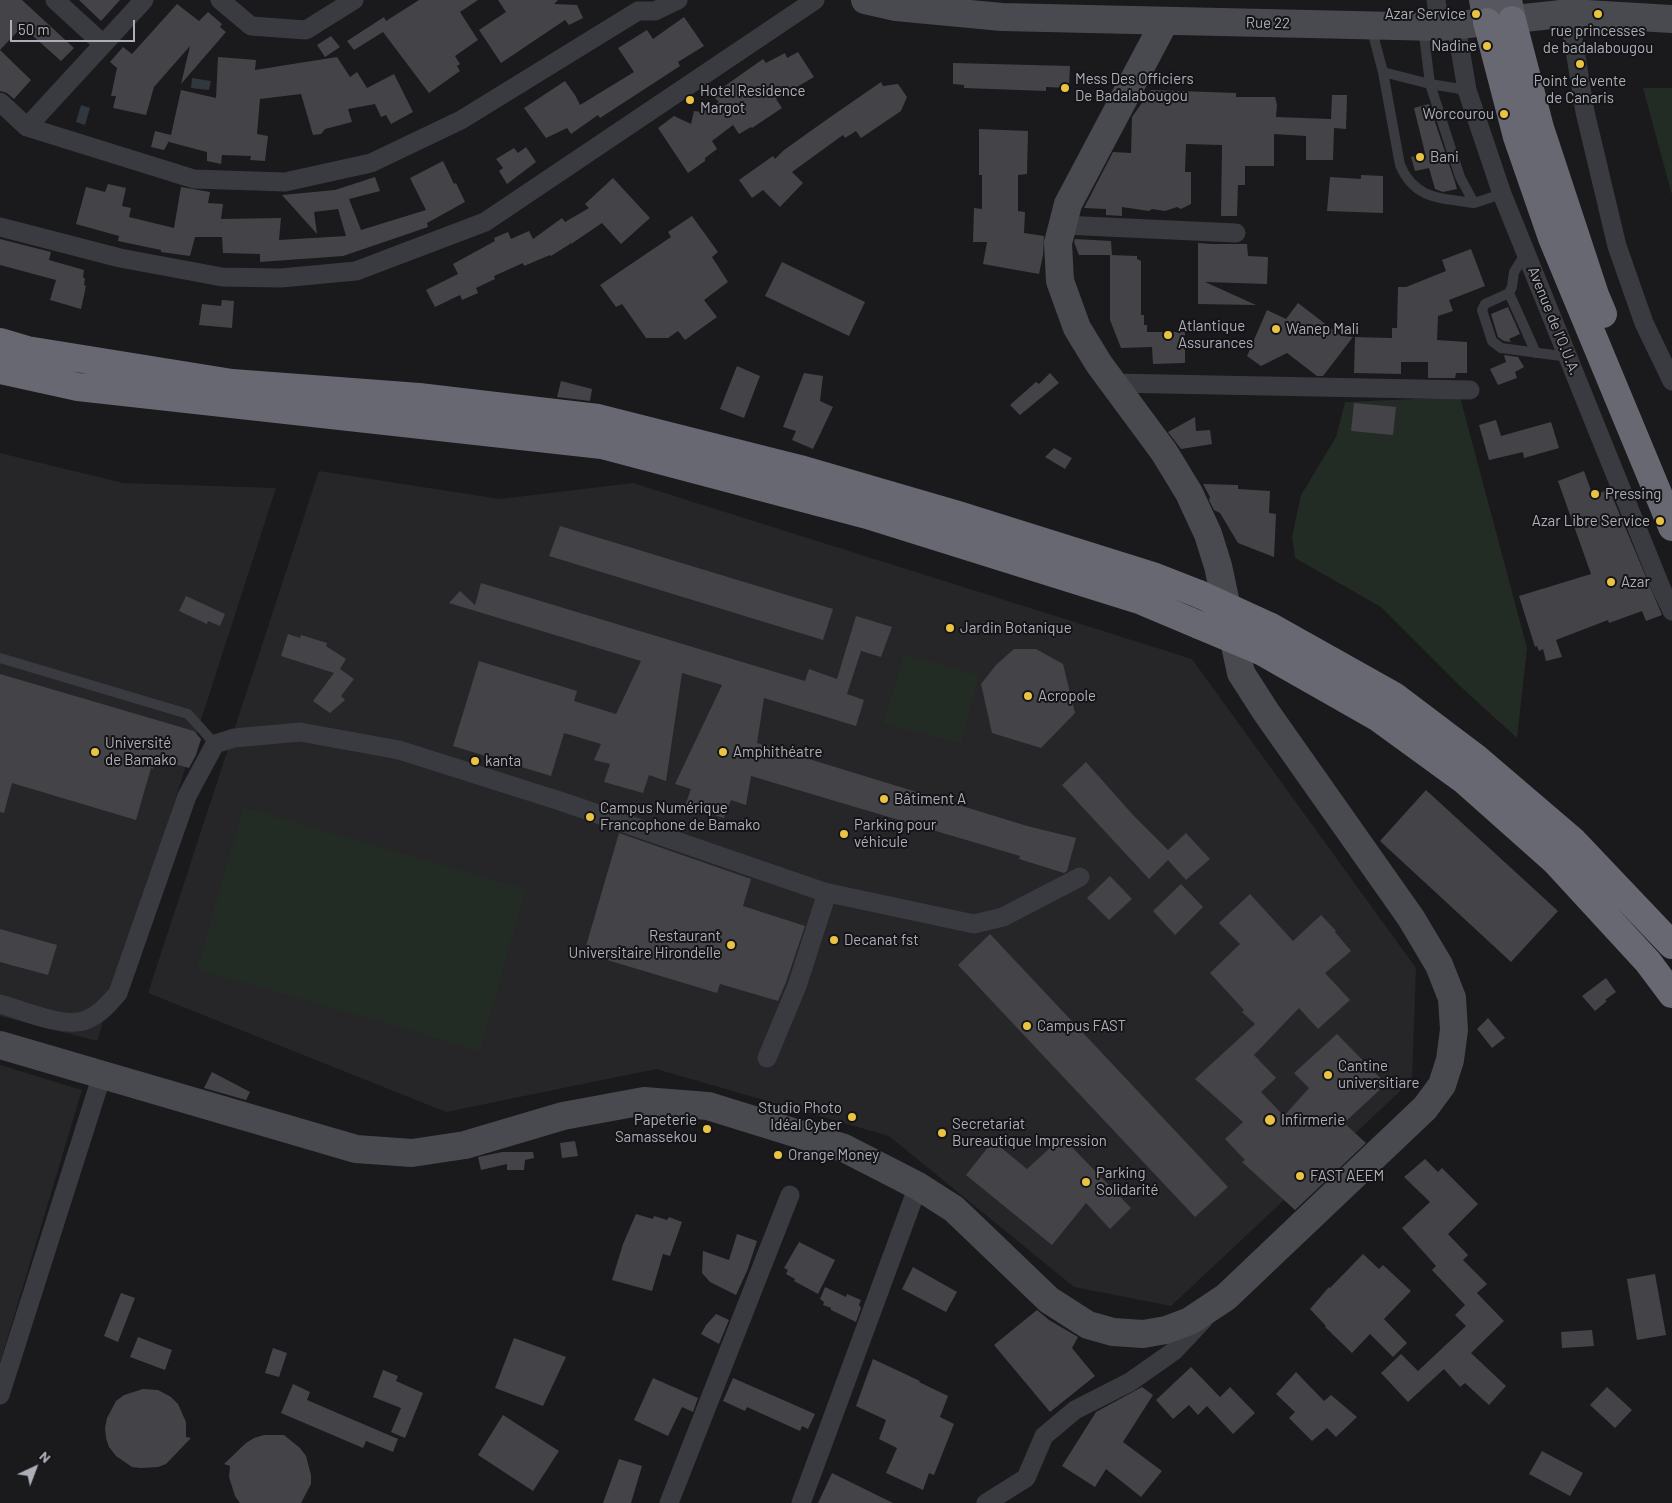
<!DOCTYPE html>
<html>
<head>
<meta charset="utf-8">
<style>
	body { margin:0 }
	#map { position:relative; width:1672px; height:1503px; overflow:hidden; background:#1a191b; font-family:Barlow,sans-serif }
	canvas { display:block }
	.north { position:absolute; left:10px; top:1443px; width:50px; height:50px; -webkit-text-stroke:4px #151416; paint-order:stroke; rotate:43deg; font-size:14px; font-weight:700; line-height:20px; text-align:center; color:#acafba }
	.north::after { content:''; display:block; margin:auto; width:18px; height:22px; background:#acafba; clip-path:polygon(50% 0,100% 100%,50% 72%,0 100%) }
	.scale { position:absolute; left:10px; top:20px; width:125px; height:22px; box-sizing:border-box; border:2px solid #acafba; border-top:0; padding-left:6px; font-size:15px; line-height:18px; white-space:nowrap; color:#acafba; -webkit-text-stroke:4px #151416; paint-order:stroke }
</style>
</head>
<body>
<div id="map">
<canvas width="1672" height="1503"></canvas>
<div class="north">N</div>
<div class="scale">50 m</div>
</div>
<script>
const c = document.querySelector('canvas').getContext('2d');
c.lineJoin = 'round';
function paint(path, color) { c.fillStyle = color; c.fill(path, 'evenodd'); }
function trace(path, color, width, dash) { c.strokeStyle = color; c.lineWidth = width; c.lineCap = dash ? 'butt' : 'round'; c.setLineDash(dash || []); c.stroke(path); }
function label(font, color, halo, rows, align = 'center') {
  c.font = font + ' Barlow,sans-serif'; c.lineWidth = 4; c.setLineDash([]); c.textBaseline = 'middle'; c.strokeStyle = halo; c.fillStyle = color; for (const [text, x, y, turn = 0] of rows) {
    c.save(); c.translate(x, y); c.rotate((+turn || 0) * Math.PI / 180); c.textAlign = isNaN(turn) ? turn : align; if (halo) c.strokeText(text, 0, 0); c.fillText(text, 0, 0); c.restore();
  }
}
const built = new Path2D(`
	M0,453L123,483L276,488L97,1041L0,1016Z
	M319,471L500,499L633,483L1192,659L1416,968L1412,1080L1171,1306L1074,1287L889,1136L656,1069L446,1112L148,993Z
	M0,1065L82,1090L0,1363Z`);
const green = new Path2D(`
	M1643,88H1672V195Z
	M1460,397L1527,648L1517,738L1462,688L1381,607L1295,558L1292,537L1301,495L1336,437L1345,402Z
	M904,654L979,675L961,744L883,723Z
	M243,807L526,889L480,1051L197,969Z`);
const water = new Path2D(`
	M192,78L211,81L209,90L191,88Z
	M81,105L90,108L85,125L76,122Z`);
const building = new Path2D(`
	M0,0H22L74,48L61,61L24,28L19,34L17,32L0,50Z
	M79,0H120L101,21Z
	M419,0H478L460,12L478,40L455,56L460,64L457,66L460,71L429,93L383,32L354,50L347,41L384,17L386,21Z
	M498,0H558L554,4L577,5L583,18L569,25L565,20L501,63L479,30L506,12Z
	M177,4L199,21L208,12L222,24L220,27L226,32L181,84L190,46L154,87L146,115L113,108L116,96H111L117,68L110,62L123,47L132,54Z
	M684,17L704,46L678,62L680,66L600,118L598,115L571,134L567,128L546,138L524,108L565,81L575,95L580,105L634,72L618,48L647,30L653,39Z
	M331,36L340,47L325,57L317,45Z
	M0,50L31,80L14,99L7,93L0,91Z
	M798,52L814,77L776,99L782,108L752,128L751,127L739,134L733,125L712,141L717,149L705,158V161L688,173L658,128L674,116L691,124L694,111L702,112L719,102L712,95L763,59L766,63L785,53L787,58Z
	M218,57L256,60L255,70L337,57L350,77L357,72L367,88L394,74L413,112L391,124L386,115L381,117L375,104L348,109L352,122L325,129L321,134L313,135L301,94L260,99L257,134L268,136L265,161L250,160L251,156L222,155L221,164L207,161V152L169,142V141L164,150L151,147L155,131L171,135L181,90L216,98Z
	M953,63L1070,66L1069,88L1046,87V91L964,88V85L953,84Z
	M881,82L883,86L898,84L907,97L901,111L861,138L856,131L845,138L843,135L792,172L803,183L780,207L763,190L752,198L739,180L773,156L775,159L784,150L829,118Z
	M1151,90L1236,93V97H1275L1277,105L1276,117L1331,119L1332,95H1347L1346,129L1334,128L1333,160H1306V136L1274,134V166H1245V185H1238L1237,216H1221L1222,145L1186,144L1185,172H1191V204L1181,209L1177,207L1165,211L1152,209L1149,211L1122,207V216L1106,215V209L1084,208L1113,152L1131,153L1132,117Z
	M1429,104L1455,182L1457,189L1443,192L1435,189L1429,168L1415,171L1411,157L1425,153L1414,108Z
	M979,129L1028,131L1027,174L1018,175V211L1025,212L1024,233L1044,236L1043,255L1039,274L983,264L987,242H973L974,208L982,209V175H979Z
	M526,147L536,162L507,184L499,171L503,168L496,159L514,148L518,153Z
	M443,161L454,184L456,183L465,202L427,223L428,227L343,256L260,262V254L223,253L222,237H195L190,256L161,252V250L118,241L119,236L76,224L86,187L105,192L108,184L126,188L122,206L131,208L129,217L174,228L181,187L210,192L208,203L223,204L221,219L281,218L279,240L346,236L338,209L314,212L317,234L282,195L335,190L375,177L380,191L349,199L361,230L426,210L410,178Z
	M1361,175L1383,176V213L1327,211L1330,177L1361,179Z
	M613,178L650,218L621,244L602,223L571,244L570,242V244L551,256L550,255L524,266L523,263L494,276L495,279L476,288L478,293L462,300L460,295L435,307L426,290L458,274L453,264L495,241L494,238L508,232L511,239L529,231L533,239L562,218L565,222L589,208L585,204Z
	M692,216L718,252L712,257L728,282L704,300L717,317L685,340L678,331L668,338H646L622,304L616,307L600,285L671,237L668,232Z
	M0,239L51,252L49,260L84,270L83,277L85,279L84,285L86,286L81,309L50,300L56,280L0,265Z
	M1075,239L1111,241L1112,255H1079L1074,242Z
	M1198,243L1211,244H1247L1248,256L1268,257L1267,284L1205,282L1256,305L1198,304Z
	M1471,249L1485,286L1449,300L1453,311L1438,316L1437,340L1467,342V373H1456L1455,378H1428V362H1401V374L1354,373L1355,337L1392,338V328H1397L1398,287H1406L1446,271L1442,260Z
	M1110,255L1137,256V259L1141,261V315H1144V325H1147V332H1185V363L1153,364L1152,347L1121,348L1110,320Z
	M782,262L865,302L849,336L765,296Z
	M222,300L234,301L232,328L199,325L202,304L221,306Z
	M1298,303L1341,336L1353,337L1323,376H1317L1287,353L1261,366L1247,356L1267,310L1286,319Z
	M1508,307L1520,334L1509,339L1511,342L1504,341L1498,337L1491,314Z
	M1504,355L1518,357L1524,367L1515,372L1517,378L1498,385L1490,369L1506,362Z
	M737,366L760,376L744,418L720,409Z
	M804,373L823,376L820,401L833,407L813,449L792,440L796,431L783,427Z
	M1050,373L1059,383L1020,415L1010,405L1036,382L1039,384Z
	M561,381L592,389L590,401L557,397Z
	M1354,403L1396,407L1393,435L1351,431Z
	M1195,417L1196,431L1210,430L1212,444L1181,449L1168,432Z
	M1496,420L1501,436L1551,422L1559,448L1524,458L1523,452L1489,460L1479,425Z
	M1054,448L1072,458L1065,469L1045,457Z
	M1584,471L1593,496L1609,489L1662,615L1646,621L1642,611L1609,623L1608,620L1556,640L1562,657L1546,661L1543,649L1539,651L1537,646L1535,647L1519,596L1591,574L1558,481Z
	M1203,484L1238,485V489L1270,491L1269,513L1276,514L1274,557L1238,543L1220,513L1214,510L1209,500L1210,497Z
	M560,526L833,609L823,640L549,556Z
	M481,583L805,681L809,669L837,679L856,616L892,627L881,657L861,651L847,694L864,700L856,726L764,698L757,743L1027,826L1076,838L1067,871L1064,873L1019,859L1020,856L751,776L746,805L731,800L724,818L685,806L691,789L675,784L722,685L682,673L666,781L649,775L643,793L604,782L610,764L594,760L601,744L564,733L551,776L453,746L479,661L577,691L574,701L616,714L641,661L449,603L460,591L475,605Z
	M186,596L225,614L220,626L208,621L207,624L179,611Z
	M288,634L300,638L301,635L327,643L326,646L346,659L340,669L354,679L341,696L345,700L330,713L313,701L334,673L281,656Z
	M1014,649H1036L1063,664L1075,713L1041,748L992,733L981,684L996,665Z
	M0,674L194,731L201,739L196,755L189,768L153,758V769L151,768L136,820L12,783L4,813L0,812Z
	M1086,762L1133,815L1168,850L1186,833L1210,859L1186,880L1168,860L1149,879L1062,785Z
	M1426,790L1558,911L1511,962L1380,841Z
	M619,833L751,879L743,906L805,926L786,982L778,1001L720,984L717,993L584,953Z
	M1110,876L1132,899L1109,920L1087,898Z
	M1181,884L1203,907L1175,935L1153,911Z
	M1250,894L1293,941L1321,915L1336,931L1335,932L1351,951L1325,973L1350,1000L1318,1029L1299,1008L1254,1055L1276,1078L1261,1092L1284,1116L1309,1088L1294,1073L1337,1034L1386,1084L1344,1123L1366,1143L1295,1210L1242,1162L1245,1160L1225,1139L1243,1122L1195,1079L1255,1024L1242,1012L1244,1010L1210,973L1240,944L1219,923Z
	M0,929L57,945L48,975L0,962Z
	M990,934L1228,1187L1195,1217L958,965Z
	M1606,978L1616,992L1605,1000L1607,1001L1595,1011L1582,996Z
	M1488,1018L1505,1038L1492,1048L1477,1029Z
	M212,1072L250,1092L246,1100L204,1088Z
	M1062,1137L1131,1208L1110,1229L1086,1203L1052,1245L966,1175L993,1141L1027,1169Z
	M575,1141L578,1156L562,1158L560,1143Z
	M502,1152H533L534,1158L525,1160L524,1170H507V1164L481,1170L478,1157Z
	M1425,1159L1438,1172L1442,1168L1478,1204L1448,1234L1468,1255L1463,1260L1487,1284L1477,1293L1504,1321L1471,1353L1506,1386L1489,1405L1465,1383L1460,1387L1444,1369L1408,1402L1381,1373L1401,1354L1418,1371L1466,1326L1455,1315L1465,1305L1432,1270L1436,1266L1402,1228L1430,1202L1404,1177Z
	M636,1214L653,1219L654,1216L667,1220L669,1217L682,1222L670,1256L663,1254L652,1291L612,1280L623,1244Z
	M737,1234L757,1241L747,1271L736,1295L710,1282L702,1273L703,1251L729,1260Z
	M799,1242L835,1260L818,1294L794,1281L795,1279L786,1274L788,1270L784,1268Z
	M1363,1254L1379,1269L1383,1265L1411,1291L1384,1319L1407,1343L1393,1357L1370,1334L1352,1353L1325,1327L1326,1326L1310,1309L1329,1287L1330,1288Z
	M913,1267L957,1292L946,1312L902,1289Z
	M1655,1274L1666,1335L1637,1340L1627,1279Z
	M825,1287L846,1297L847,1294L861,1300L859,1305L861,1308L856,1322L831,1310V1308L823,1305L824,1302L820,1299Z
	M121,1293L135,1298L118,1342L104,1336Z
	M1037,1310L1049,1320L1078,1337L1072,1348L1095,1376L1050,1412L994,1345Z
	M716,1314L729,1320L719,1344L701,1334L706,1325Z
	M1592,1330L1594,1346L1562,1348L1561,1332Z
	M138,1337L172,1350L165,1370L130,1357Z
	M514,1338L566,1357L543,1406L495,1388Z
	M273,1348L287,1353L279,1377L265,1373Z
	M873,1359L920,1381L919,1382L948,1396L940,1417L954,1424L934,1475L929,1473L923,1490L886,1473L897,1448L879,1439L886,1420L856,1406Z
	M1191,1367L1220,1397L1230,1387L1255,1413L1233,1434L1207,1406L1198,1415L1189,1405L1173,1419L1156,1400Z
	M383,1370L398,1376L396,1381L423,1393L405,1438L391,1432L401,1408L373,1397Z
	M1296,1372L1324,1401L1331,1395L1357,1417L1336,1437L1327,1428L1312,1441L1289,1418L1295,1412L1276,1394Z
	M653,1378L698,1398L693,1412L682,1407L668,1436L634,1420Z
	M733,1378L815,1414L808,1429L802,1426L800,1431L747,1407L745,1411L723,1401Z
	M293,1384L310,1392L307,1400L398,1439L393,1452L366,1441L363,1448L281,1413Z
	M1142,1387L1153,1395L1123,1442L1162,1471L1141,1497L1106,1469L1095,1487L1062,1466L1096,1412Z
	M1607,1387L1632,1410L1615,1428L1590,1405Z
	M143,1389L158,1390L171,1397L178,1404L186,1422V1437L191,1438L166,1464L158,1467L141,1468L132,1467L116,1456L109,1447L106,1438L105,1428L107,1418L116,1401L124,1395Z
	M503,1415L559,1451L533,1491L478,1455Z
	M264,1435H284L300,1448L306,1456L311,1475V1484L301,1503H240L235,1496L229,1477L230,1466L224,1464L246,1443L254,1438Z
	M1542,1451L1583,1473L1570,1496L1529,1474Z
	M619,1459L642,1466L631,1503H603Z
	M832,1473L893,1503H818Z`);
const lane = new Path2D(`
	M1371,27L1383,72L1430,84L1423,27
	M1383,72L1400,165C1415,200 1441,198 1474,203
	M1467,90L1430,84L1460,177L1474,203L1502,194
	M1526,253L1514,272L1512,287L1509,293L1485,304L1482,310L1492,341L1501,348L1569,357
	M1509,293L1536,353
	M0,658L188,714L215,744`);
const street = new Path2D(`
	M55,0L103,44
	M220,0L251,26L306,30L354,0
	M1436,0L1440,27
	M1567,1L1585,112L1617,246L1644,323L1672,381
	M1456,25L1467,90L1502,194L1662,590L1672,611
	M0,102L27,127L194,179L285,182L371,163L461,120L638,11H655L678,0
	M27,127L144,0
	M1063,225L1236,233
	M0,227L120,258L222,277L281,278L356,271L485,222L815,0
	M1113,383L1470,390
	M0,1004C22,1010 64,1029 86,1020C99,1015 109,1004 118,993L187,796L215,744L234,738L300,732L399,750L560,801L824,892L974,924L1003,917L1080,877
	M767,1058L797,986L827,893
	M0,1395L102,1075
	M669,1503L790,1195
	M801,1503L918,1186
	M986,1503L1026,1478L1044,1436L1075,1410L1130,1382L1174,1351L1204,1319`);
const secondary = new Path2D(`
	M865,0L896,7L1002,17L1440,27L1570,13L1672,19
	M0,1045L356,1149L412,1153L465,1145L563,1116L644,1101L708,1106L844,1148L918,1186L954,1209L1049,1300L1088,1325L1113,1332L1143,1334L1166,1330L1190,1321L1226,1297L1425,1108L1442,1085L1450,1060L1454,1030L1452,998L1439,965L1411,918L1266,712L1241,673L1218,566L1208,534L1189,493L1164,452L1099,364L1077,328L1060,281L1058,243L1068,204L1165,21`);
const primary = new Path2D(`
	M1483,0L1487,22
	M1508,0L1512,20`);
const highway = new Path2D(`
	M1512,20L1540,128L1595,295L1603,314
	M1487,22L1517,137L1552,238L1672,527
	M0,342L27,350L232,383L419,397L598,418L800,469L958,515L1153,576L1199,594
	M0,370L78,387L602,445L867,515L1142,601L1199,625
	M1271,627L1394,696L1476,758L1573,841L1672,945
	M1261,651L1377,717L1465,781L1555,861L1648,962L1672,994`);
const highwayBridge = new Path2D(`
	M1199,594L1271,627
	M1199,625L1261,651`);
const markers = [
	[1476,14,5,"#eac343"],
	[1598,14,5,"#eac343"],
	[1487,46,5,"#eac343"],
	[1580,64,5,"#eac343"],
	[1065,88,5,"#eac343"],
	[690,100,5,"#eac343"],
	[1504,114,5,"#eac343"],
	[1420,157,5,"#eac343"],
	[1276,329,5,"#eac343"],
	[1168,335,5,"#eac343"],
	[1595,494,5,"#eac343"],
	[1660,521,5,"#eac343"],
	[1611,582,5,"#eac343"],
	[950,628,5,"#eac343"],
	[1028,696,5,"#eac343"],
	[95,752,5,"#eac343"],
	[723,752,5,"#eac343"],
	[475,761,5,"#eac343"],
	[884,799,5,"#eac343"],
	[590,817,5,"#eac343"],
	[844,834,5,"#eac343"],
	[834,940,5,"#eac343"],
	[731,945,5,"#eac343"],
	[1027,1026,5,"#eac343"],
	[1328,1075,5,"#eac343"],
	[852,1117,5,"#eac343"],
	[1270,1120,6,"#eac343"],
	[707,1129,5,"#eac343"],
	[942,1133,5,"#eac343"],
	[778,1155,5,"#eac343"],
	[1300,1176,5,"#eac343"],
	[1086,1182,5,"#eac343"]
];
const poiNames = [
	["Azar Service",1466,14,"right"],
	["rue princesses",1598,31,"center"],
	["de badalabougou",1598,48,"center"],
	["Nadine",1477,46,"right"],
	["Mess Des Officiers",1075,79],
	["De Badalabougou",1075,96],
	["Point de vente",1580,81,"center"],
	["de Canaris",1580,98,"center"],
	["Hotel Residence",700,91],
	["Margot",700,108],
	["Worcourou",1494,114,"right"],
	["Bani",1430,157],
	["Atlantique",1178,326],
	["Assurances",1178,343],
	["Wanep Mali",1286,329],
	["Pressing",1605,494],
	["Azar Libre Service",1650,521,"right"],
	["Azar",1621,582],
	["Jardin Botanique",960,628],
	["Acropole",1038,696],
	["Université",105,743],
	["de Bamako",105,760],
	["Amphithéatre",733,752],
	["kanta",485,761],
	["Bâtiment A",894,799],
	["Campus Numérique",600,808],
	["Francophone de Bamako",600,825],
	["Parking pour",854,825],
	["véhicule",854,842],
	["Restaurant",721,936,"right"],
	["Universitaire Hirondelle",721,953,"right"],
	["Decanat fst",844,940],
	["Campus FAST",1037,1026],
	["Cantine",1338,1066],
	["universitiare",1338,1083],
	["Studio Photo",842,1108,"right"],
	["Idéal Cyber",842,1125,"right"],
	["Papeterie",697,1120,"right"],
	["Samassekou",697,1137,"right"],
	["Infirmerie",1281,1120],
	["Secretariat",952,1124],
	["Bureautique Impression",952,1141],
	["Orange Money",788,1155],
	["Parking",1096,1173],
	["Solidarité",1096,1190],
	["FAST AEEM",1310,1176]
];
const streetNames = [
	["Rue 22",1268,23,1],
	["Avenue de l'O.U.A.",1554,321,68]
];
paint(built, '#262528');
paint(green, '#232b25');
paint(water, '#30373f');
paint(building, '#444448');
trace(lane, '#3a3b40', 10);
trace(street, '#3a3b40', 19);
trace(secondary, '#494a50', 28);
trace(primary, '#57585f', 28);
trace(highway, '#676871', 28);
trace(highwayBridge, '#676871', 28);
for (const [x, y, r, color] of markers) { const dot = new Path2D(); dot.arc(x, y, r, 0, 2 * Math.PI); c.fillStyle = color; c.fill(dot); trace(dot, '#151416', 2); }
label('15px', '#acafba', '#151416', poiNames, 'left');
label('15px', '#acafba', '#151416', streetNames);
</script>
</body>
</html>
